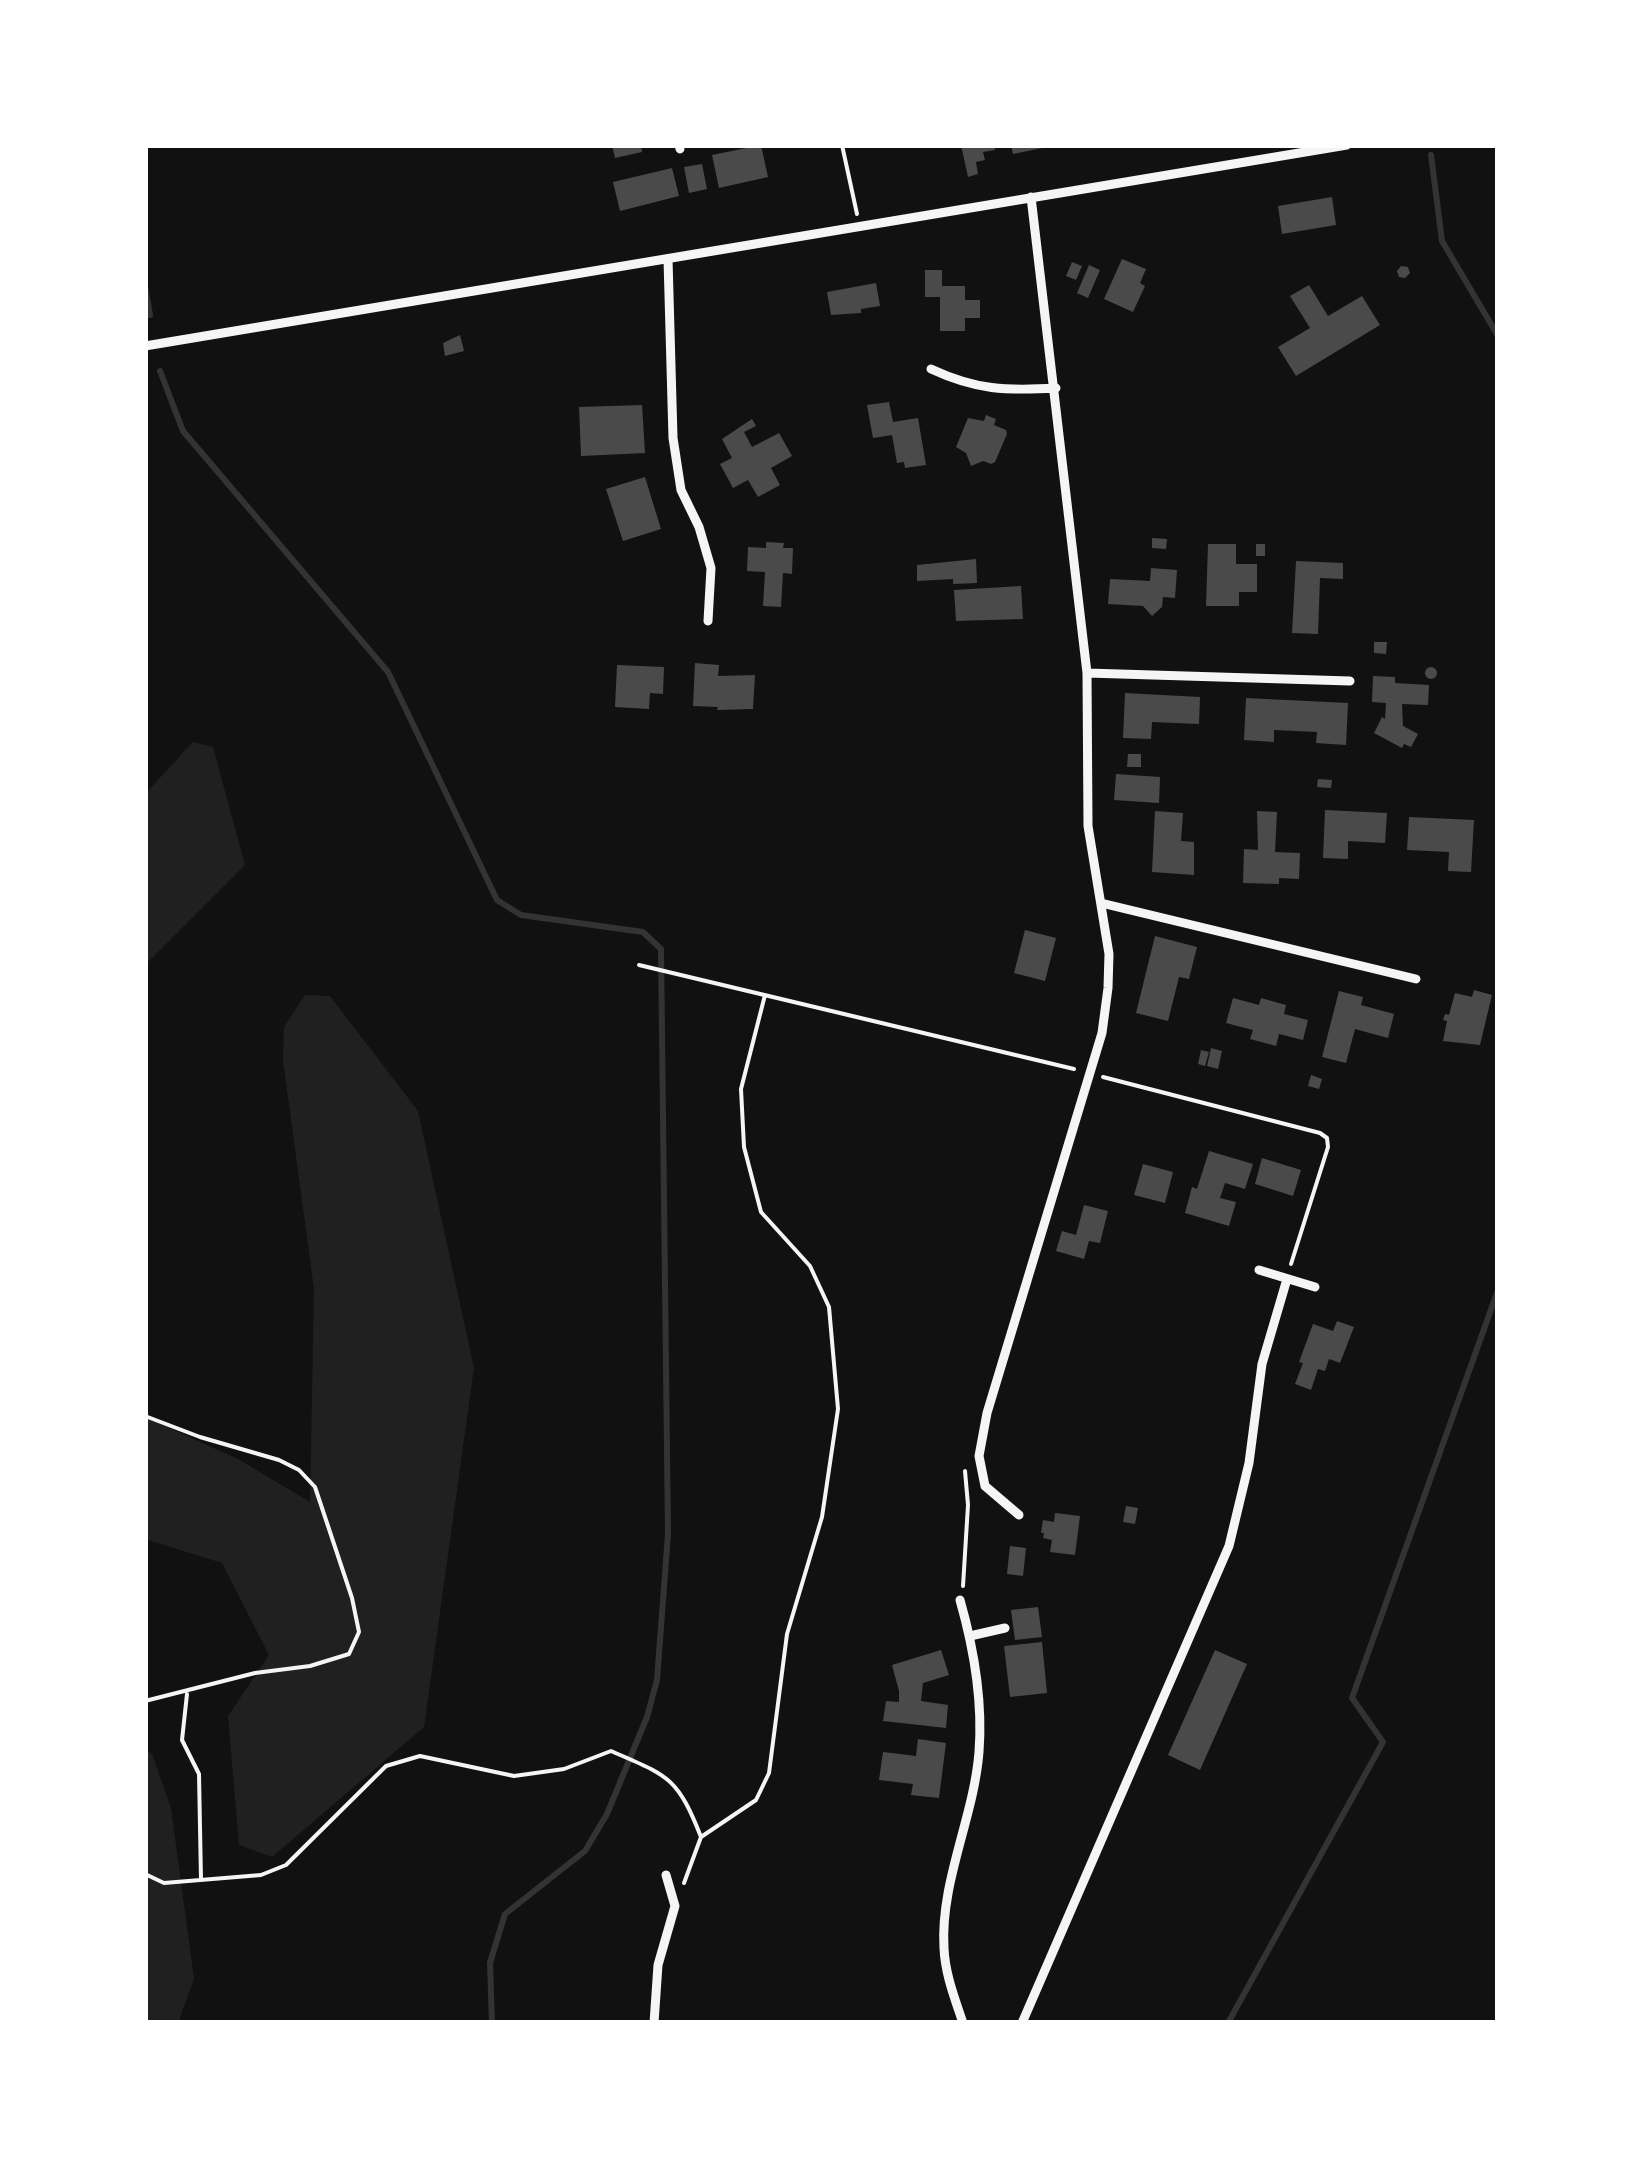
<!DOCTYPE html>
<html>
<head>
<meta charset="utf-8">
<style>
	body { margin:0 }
	#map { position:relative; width:1643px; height:2168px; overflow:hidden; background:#111; font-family:Helvetica,sans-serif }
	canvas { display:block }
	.frame { position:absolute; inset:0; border:148px solid #fff; pointer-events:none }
</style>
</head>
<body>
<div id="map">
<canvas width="1643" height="2168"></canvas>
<div class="frame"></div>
</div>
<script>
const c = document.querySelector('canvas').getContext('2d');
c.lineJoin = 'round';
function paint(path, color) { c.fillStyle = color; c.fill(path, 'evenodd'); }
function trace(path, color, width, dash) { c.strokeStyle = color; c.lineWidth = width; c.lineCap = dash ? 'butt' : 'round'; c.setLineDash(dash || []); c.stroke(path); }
const green = new Path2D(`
	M193,742L213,747L245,865L145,965V794Z
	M305,995L330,996L418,1111L474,1368L424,1727L272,1857L239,1845L228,1716L269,1655L222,1563L145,1539V1417L238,1459L310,1502L314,1289L283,1060L284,1027Z
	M145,1749L152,1754L171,1808L194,1979L178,2023H145Z`);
const stream = new Path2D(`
	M1431,155L1442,241L1498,336
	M145,286L150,315
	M160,371L183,431L388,672L497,900L521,915L643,932L661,949L668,1534L657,1680L647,1717L607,1814L585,1851L505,1914L490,1963L492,2023
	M1228,2023L1383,1742L1352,1698L1498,1290`);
const building = new Path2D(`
	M612,145H641L642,152L615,158Z
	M761,145L768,177L719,188L712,155Z
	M961,145H994L995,150L983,152L985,160L976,162L978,174L968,177Z
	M1011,145H1047V147L1013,154Z
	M702,164L707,189L689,193L684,167Z
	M672,168L679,196L620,211L613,182Z
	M1332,197L1336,225L1282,234L1278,206Z
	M1122,259L1146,269L1140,283L1145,286L1133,312L1104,299Z
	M1072,262L1082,266L1076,280L1066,276Z
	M1089,265L1100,270L1088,298L1077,293Z
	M1401,266L1408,267L1410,273L1405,278L1399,277L1397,271Z
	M925,270H942V286H965V300H980V318H965V331H940V297H925Z
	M876,283L880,306L861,309V313L831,315L827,292Z
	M1309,285L1328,316L1362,296L1380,325L1296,376L1278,347L1310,328L1290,296Z
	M460,335L464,351L445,356L443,343Z
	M889,402L893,422L918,418L926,465L905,468L904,462L897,463L892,435L873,438L867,405Z
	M642,405L645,453L581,456L579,407Z
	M986,415L996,419L994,425L1006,430L1007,434L995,462L991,464L983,461L971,466L966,453L956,447L968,418L984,421Z
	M752,419L756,426L744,432L752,447L779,433L792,456L771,468L780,485L758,497L748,480L733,488L720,464L732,458L722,439Z
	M645,477L661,529L623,541L606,489Z
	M1152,538L1167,539L1166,549L1152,548Z
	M766,542L784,543L783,548H793L792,574L783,573L781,607L763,606L765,572L747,571L748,547L766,548Z
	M1208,544H1236V564H1257V592H1239V606H1206Z
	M1256,544H1265V556H1256Z
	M976,559L977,583L953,584V579L917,581V565Z
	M1296,561L1343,563V579L1320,578L1318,634L1292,633Z
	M1151,568L1177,570L1175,598L1163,597L1162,607L1152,616L1143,606L1108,604L1110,579L1150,581Z
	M1021,586L1023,619L956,621L954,590Z
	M1374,642H1387L1386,654L1374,653Z
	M695,663L719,665L718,676L755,675L753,709L717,710L718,707L693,706Z
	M617,665L664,667L663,694L650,693L649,709L615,707Z
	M1425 673a6 6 0 1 1 12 0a6 6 0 1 1-12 0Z
	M1373,676L1395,677V683L1429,685L1428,705L1402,704L1403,726L1418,734L1411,747L1404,744L1402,748L1374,733L1382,717L1385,719L1386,703L1372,702Z
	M1125,693L1200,697L1199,724L1152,722L1151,739L1123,738Z
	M1246,698L1348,703L1346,745L1316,743L1317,732L1274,730V742L1244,740Z
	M1128,754H1141V767H1127Z
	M1116,774L1160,777L1159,803L1114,800Z
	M1318,779L1332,780L1331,788L1317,787Z
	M1325,810L1387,813L1385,843L1348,841V859L1323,858Z
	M1155,811L1183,813L1181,841L1194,842V875L1152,872Z
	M1257,811L1277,812L1275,852L1300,853L1299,879L1279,878V884L1243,883L1244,849L1258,850Z
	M1409,817L1474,820L1471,872L1448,871L1449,852L1407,850Z
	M1025,930L1056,938L1045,981L1014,973Z
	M1155,936L1197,947L1189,979L1179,977L1168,1021L1136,1013Z
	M1474,990L1492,995L1480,1045L1443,1041L1447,1021L1443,1020L1445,1014L1449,1015L1455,993L1472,997Z
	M1339,991L1363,997L1361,1005L1394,1014L1388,1038L1355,1029L1346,1063L1322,1057Z
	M1233,998L1259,1005L1261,998L1286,1005L1284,1014L1308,1020L1303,1040L1279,1034L1276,1046L1250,1039L1253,1030L1226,1023Z
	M1211,1048L1222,1051L1218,1069L1207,1066Z
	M1201,1050L1209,1052L1205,1066L1198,1064Z
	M1311,1075L1322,1079L1319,1089L1308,1086Z
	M1209,1151L1253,1164L1245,1189L1225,1183L1220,1198L1236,1202L1229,1226L1185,1213L1192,1187L1197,1189Z
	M1262,1158L1301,1170L1293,1196L1255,1184Z
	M1143,1164L1173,1172L1165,1203L1134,1195Z
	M1084,1205L1108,1211L1100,1243L1089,1241L1084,1259L1056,1251L1062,1231L1076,1235Z
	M1337,1321L1354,1327L1340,1363L1329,1359L1325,1371L1318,1369L1311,1390L1295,1384L1303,1363L1299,1362L1313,1324L1333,1331Z
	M1126,1506L1138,1508L1135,1524L1123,1522Z
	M1055,1513L1080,1516L1075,1555L1050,1552L1052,1540L1043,1538L1044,1533H1041L1043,1520L1054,1522Z
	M1010,1546L1026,1548L1023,1576L1007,1574Z
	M1038,1607L1042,1637L1015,1640L1011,1610Z
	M1042,1642L1047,1693L1010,1697L1004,1646Z
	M941,1650L949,1675L923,1683L921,1701L948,1705L946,1728L883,1721L886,1701L899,1702V1691L892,1665Z
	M1215,1650L1247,1664L1200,1770L1168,1755Z
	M918,1739L946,1743L939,1798L911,1795L913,1784L879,1780L883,1752L916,1756Z`);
const path = new Path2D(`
	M842,145L857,214
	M639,965L1074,1069
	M1103,1077L1320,1133L1327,1138L1328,1147L1291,1264
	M145,1416L200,1437L279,1460L299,1470L315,1487L352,1598L359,1632L349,1654L310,1666L255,1673L145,1701
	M963,1586L968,1505L965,1471
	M187,1694L182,1740L199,1774L201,1880
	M701,1837L756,1800L769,1773L787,1634L822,1517L838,1409L829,1307L810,1266L761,1212L744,1147L741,1089L765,995
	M145,1874L164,1883L261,1875L286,1865L386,1766L420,1756L514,1776L564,1769L611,1751C668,1776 677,1776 701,1837L684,1883`);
const minor = new Path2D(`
	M679,145L680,149
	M668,259L673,438L681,490L699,527L711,568L708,621
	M145,346L1347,145
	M931,369C976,390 1006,391 1056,388
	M1087,673L1350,681
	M1101,903L1416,979
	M1259,1270L1315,1287
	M1019,1515L985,1486L979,1456L987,1413L1102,1033L1108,988L1109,954L1088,826L1087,673L1031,197
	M960,1600C974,1649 983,1700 979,1752C974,1817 940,1882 944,1948C945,1974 955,1999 963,2023
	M970,1636L1005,1628
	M654,2023L658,1965L675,1906L666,1875
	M1022,2023L1229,1546L1249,1463L1262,1364L1287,1279`);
paint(green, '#202020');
trace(stream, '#333', 6);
paint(building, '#4a4a4a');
trace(path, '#f5f5f5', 4);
trace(minor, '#f5f5f5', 9);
</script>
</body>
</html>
